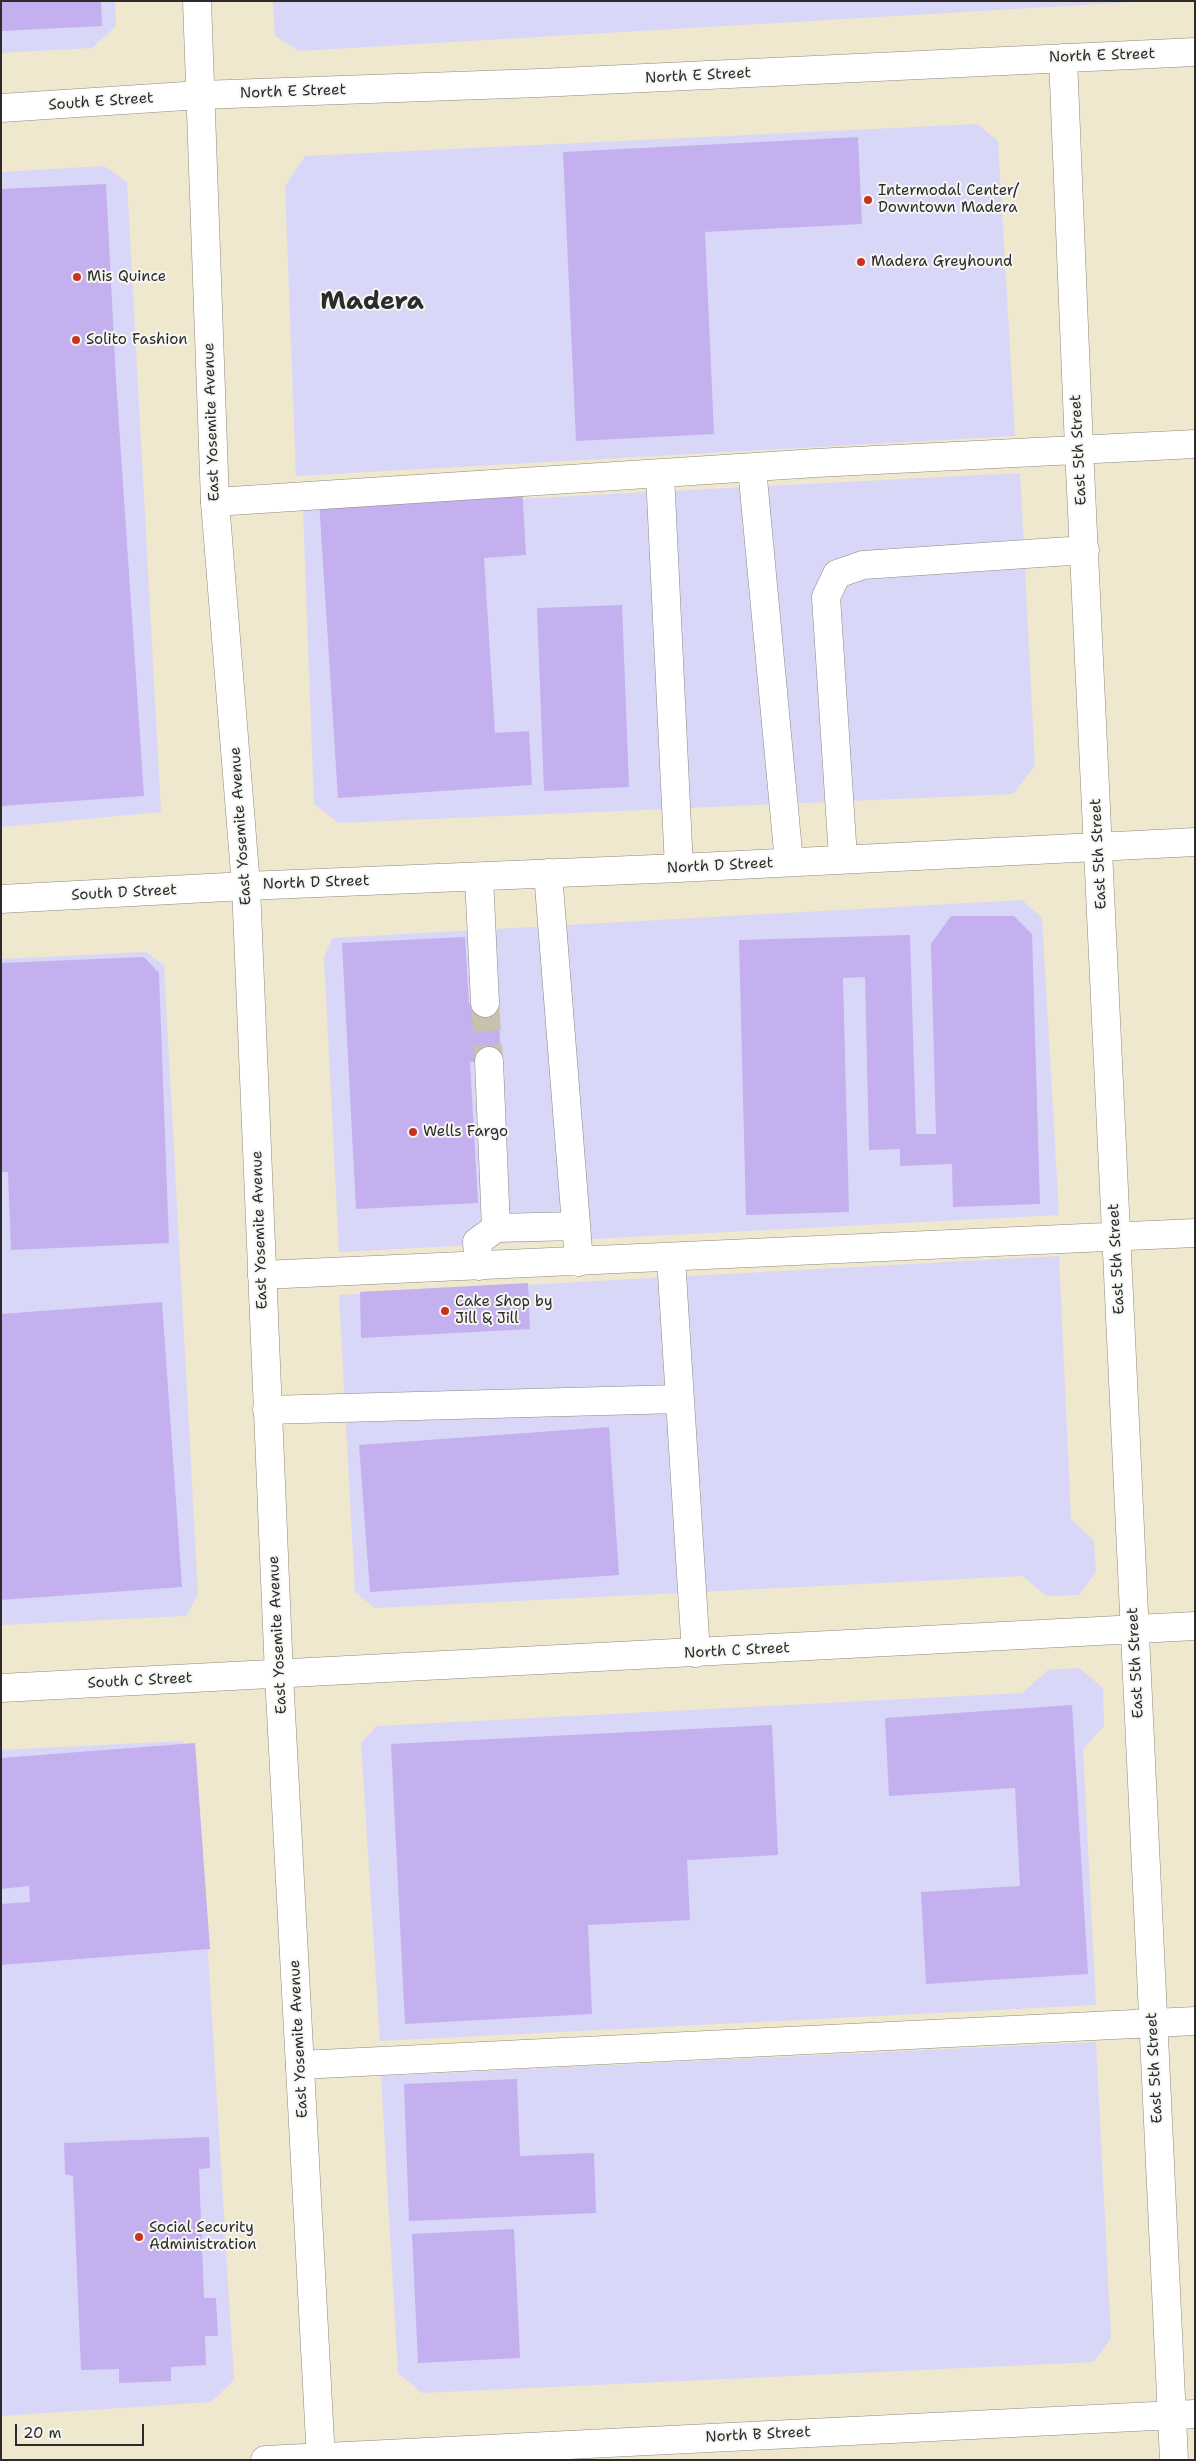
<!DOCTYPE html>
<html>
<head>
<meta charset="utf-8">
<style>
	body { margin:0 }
	#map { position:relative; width:1196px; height:2461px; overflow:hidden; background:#efe7ce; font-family:"Shantell Sans",sans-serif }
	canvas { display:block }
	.frame { position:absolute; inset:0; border:2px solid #2b2b2b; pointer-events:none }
	.scale { position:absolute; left:15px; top:2424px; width:129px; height:22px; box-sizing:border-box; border:2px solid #2b2b2b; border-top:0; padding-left:6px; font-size:15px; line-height:18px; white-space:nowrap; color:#2b2b2b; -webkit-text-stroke:4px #f6f6f2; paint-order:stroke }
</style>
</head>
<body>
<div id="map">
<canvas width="1196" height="2461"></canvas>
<div class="frame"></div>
<div class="scale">20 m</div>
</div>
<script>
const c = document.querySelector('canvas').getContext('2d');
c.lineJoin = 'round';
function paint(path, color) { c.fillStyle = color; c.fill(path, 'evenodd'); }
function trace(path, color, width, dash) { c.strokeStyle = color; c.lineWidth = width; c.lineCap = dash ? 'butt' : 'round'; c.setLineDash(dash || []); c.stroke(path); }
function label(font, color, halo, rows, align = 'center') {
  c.font = font + ' "Shantell Sans",sans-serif'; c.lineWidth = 4; c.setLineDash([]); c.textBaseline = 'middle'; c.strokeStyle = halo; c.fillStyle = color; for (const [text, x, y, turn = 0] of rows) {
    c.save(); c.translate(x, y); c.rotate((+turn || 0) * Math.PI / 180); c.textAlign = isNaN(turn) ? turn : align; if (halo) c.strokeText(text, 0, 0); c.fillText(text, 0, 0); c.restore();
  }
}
const built = new Path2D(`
	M1,1H115L116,26L92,48L1,53Z
	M273,1H1151L299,51L275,36Z
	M977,124L998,141L1015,436L296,476L285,186L305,156Z
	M104,166L127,182L161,812L1,827V172Z
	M1020,473L1035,765L1013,794L339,823L314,804L303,510Z
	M1022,900L1042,918L1059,1215L339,1252L324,958L332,938Z
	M146,952L164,965L198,1595L186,1616L1,1625V959Z
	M1059,1256L1071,1519L1094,1541L1096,1572L1079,1595L1047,1596L1022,1576L375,1608L355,1592L339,1295Z
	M1079,1668L1103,1688L1104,1726L1083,1749L1096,2005L380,2041L361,1743L377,1726L1022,1693L1048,1670Z
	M182,1741L196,1756L234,2380L211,2402L1,2416V1750Z
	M1096,2042L1111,2338L1094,2362L422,2393L398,2373L381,2076Z`);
const building = new Path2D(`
	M1,1H101L102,26L1,31Z
	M858,137L862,224L705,232L714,434L576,441L563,152Z
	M106,184L116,380L144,796L1,806V189Z
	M522,486L526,555L484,558L495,733L529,731L532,785L338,798L319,501Z
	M622,605L629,787L544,791L537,608Z
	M951,916H1014L1032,934L1040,1204L953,1207L952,1164L900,1166V1149L869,1150L865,977L843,978L849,1212L746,1215L739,940L910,935L916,1134H936L931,944Z
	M465,937L469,1004L498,1002L501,1060L470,1062L478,1203L356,1209L342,943Z
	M144,957L159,973L169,1243L11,1250L8,1172H1V963Z
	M528,1283L530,1329L361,1338L360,1292Z
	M162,1302L182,1587L1,1600V1314Z
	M609,1427L619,1575L370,1592L359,1445Z
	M1072,1705L1088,1974L926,1984L921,1892L1020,1886L1015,1788L889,1796L885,1718Z
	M772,1725L778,1855L687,1860L690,1920L588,1925L592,2014L405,2024L391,1744Z
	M195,1743L210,1949L1,1965V1904L30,1902L29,1886L1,1889V1758Z
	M517,2079L520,2156L594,2153L596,2213L409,2221L404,2084Z
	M209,2137L210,2168L199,2169L204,2298H216L218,2336H205L206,2365L171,2367V2381L119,2383V2369L81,2370L73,2176L65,2174L64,2143Z
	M514,2229L520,2358L418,2363L412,2234Z`);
const minorTunnel = new Path2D(`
	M485,1003L489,1061`);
const minor = new Path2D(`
	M1063,58L1079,448L1174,2460
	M1,108L201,95L539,83L1195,52
	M752,468L789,862
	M660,474L679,868
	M215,502L816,463L1195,444
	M843,858L826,597L837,574L863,565L1085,550
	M548,873L579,1262
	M479,877L485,1003
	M1,899L246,886L679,868L1195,842
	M489,1061L496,1228
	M671,1258L696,1653
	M479,1266L477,1242L496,1228L576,1226
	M262,1275L1195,1233
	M267,1410L679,1399
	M1,1688L1195,1626
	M300,2065L1195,2021
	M265,2460L1195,2414`);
const major = new Path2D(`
	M197,1L215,502L246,886L279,1675L321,2460`);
const markers = [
	[868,200,5,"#c8321e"],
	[861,262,5,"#c8321e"],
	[77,277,5,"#c8321e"],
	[76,340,5,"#c8321e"],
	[413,1132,5,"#c8321e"],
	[445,1311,5,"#c8321e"],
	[139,2237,5,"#c8321e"]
];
const streetNames = [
	["North E Street",1102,56,-2],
	["North E Street",698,76,-3],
	["North E Street",293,92,-2],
	["South E Street",101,102,-4],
	["East Yosemite Avenue",212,422,-92],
	["East 5th Street",1079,450,-93],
	["East Yosemite Avenue",241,826,-94],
	["East 5th Street",1099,854,-93],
	["North D Street",720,866,-3],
	["North D Street",316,883,-2],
	["South D Street",124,893,-3],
	["East Yosemite Avenue",260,1230,-92],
	["East 5th Street",1117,1259,-93],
	["East Yosemite Avenue",278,1635,-93],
	["North C Street",737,1651,-3],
	["East 5th Street",1136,1663,-93],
	["South C Street",140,1681,-3],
	["East Yosemite Avenue",299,2039,-93],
	["East 5th Street",1155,2068,-93],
	["North B Street",758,2435,-3]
];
const poiNames = [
	["Intermodal Center/",878,191],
	["Downtown Madera",878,208],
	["Madera Greyhound",871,262],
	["Mis Quince",87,277],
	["Solito Fashion",86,340],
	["Wells Fargo",423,1132],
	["Cake Shop by",455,1302],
	["Jill & Jill",455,1319],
	["Social Security",149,2228],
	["Administration",149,2245]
];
const townNames = [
	["Madera",372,302]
];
paint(built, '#d9d7f8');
paint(building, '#c4afef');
trace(minorTunnel, '#c8c1ad', 28, [28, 14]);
trace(minor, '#8d897c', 29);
trace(major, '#8d897c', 29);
trace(minor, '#fff', 28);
trace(major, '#fff', 28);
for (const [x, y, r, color] of markers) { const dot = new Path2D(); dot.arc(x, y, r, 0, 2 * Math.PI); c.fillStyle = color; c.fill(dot); trace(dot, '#f6f6f2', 2); }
label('15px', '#2b2b2b', '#f6f6f2', streetNames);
label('15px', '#2b2b2b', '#f6f6f2', poiNames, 'left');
label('bold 25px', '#2b2b2b', '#f6f6f2', townNames);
</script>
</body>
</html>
